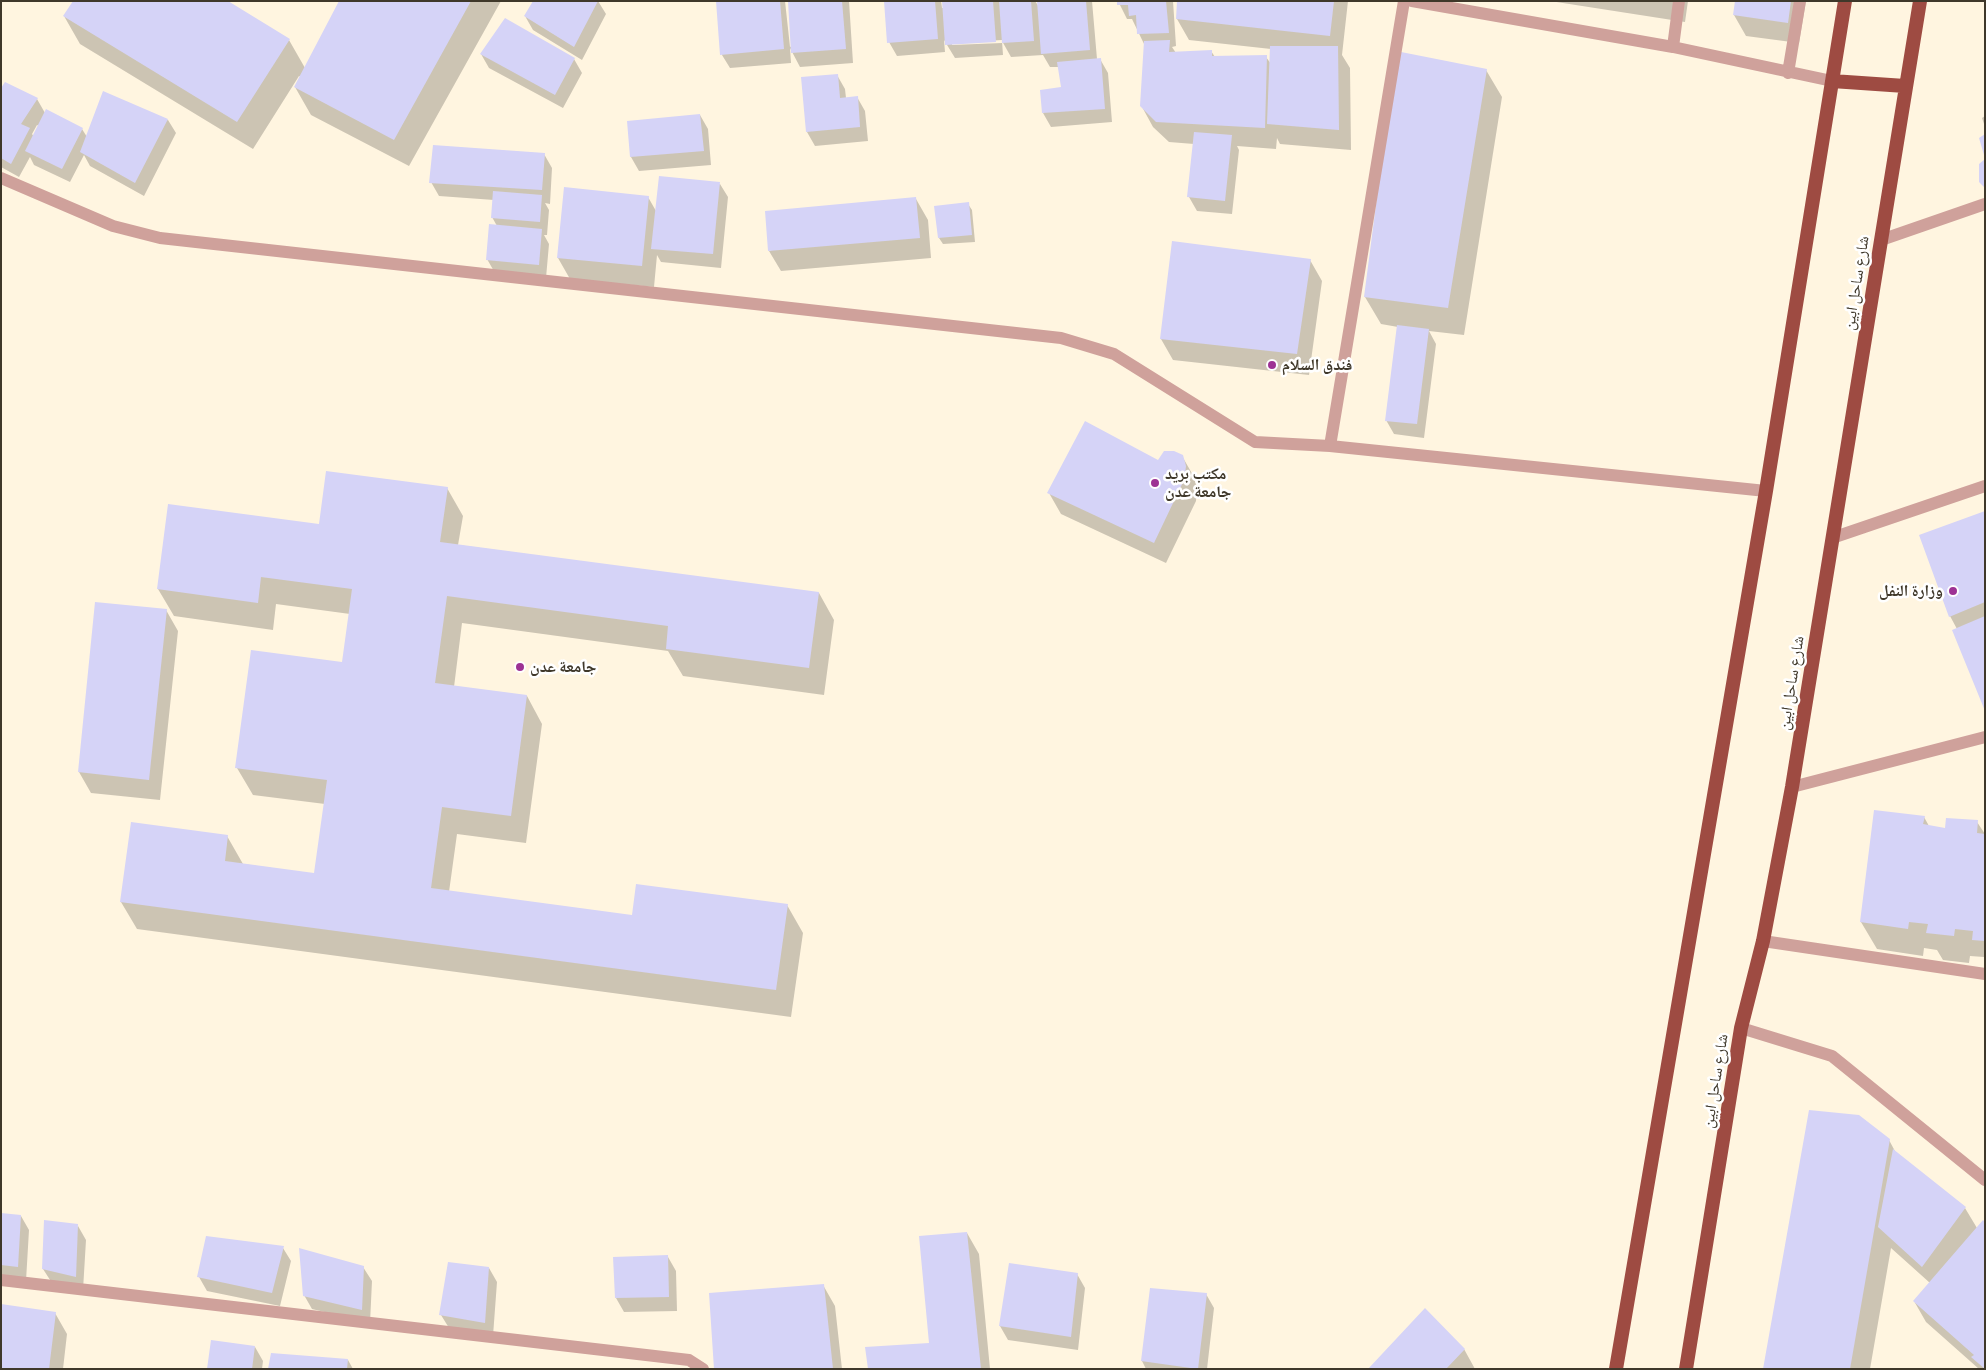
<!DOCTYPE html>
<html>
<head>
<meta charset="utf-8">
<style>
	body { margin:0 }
	#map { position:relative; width:1986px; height:1370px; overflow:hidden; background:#fff5e0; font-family:"Exo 2",sans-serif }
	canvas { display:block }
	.frame { position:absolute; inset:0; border:2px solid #3f382a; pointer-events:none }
</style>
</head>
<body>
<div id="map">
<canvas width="1986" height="1370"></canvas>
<div class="frame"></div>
</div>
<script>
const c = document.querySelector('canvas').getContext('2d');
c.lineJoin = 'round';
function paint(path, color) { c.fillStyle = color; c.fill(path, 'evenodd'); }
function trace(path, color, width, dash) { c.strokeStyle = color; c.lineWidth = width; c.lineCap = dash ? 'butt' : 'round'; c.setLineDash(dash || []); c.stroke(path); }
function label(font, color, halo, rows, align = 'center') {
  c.font = font + ' "Exo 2","Noto Naskh Arabic",sans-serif'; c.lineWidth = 5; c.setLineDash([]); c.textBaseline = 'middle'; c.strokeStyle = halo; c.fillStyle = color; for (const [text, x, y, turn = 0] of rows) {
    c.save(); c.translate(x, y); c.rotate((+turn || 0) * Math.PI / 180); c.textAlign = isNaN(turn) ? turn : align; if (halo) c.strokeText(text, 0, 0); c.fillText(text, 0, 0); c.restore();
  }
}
const shadow = new Path2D(`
	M340,1H501L409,166L311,115L295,87L301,77L299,76L253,149L80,44L64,16L289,40L305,68Z
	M534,1H598L606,14L582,60L533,30L525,16Z
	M717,1H785L790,47L792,46L789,1H849L853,63L800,67L790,48L791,63L730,68L722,55Z
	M885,1H941L942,8H944V1H1035L1039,7L1038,1H1092L1097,59H1100L1108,73L1112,122L1051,127L1043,113L1063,89L1059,67H1050L1043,55L1011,57L1002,41L1003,55L955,58L944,40L945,52L897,56L889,42ZM1002,40V43L952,45V43Z
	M1118,1H1173L1176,46L1172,47L1176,53L1211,51L1215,57H1266L1271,64V49L1189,40L1177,19L1179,1H1348L1342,55L1350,68L1351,150L1280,144L1277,138L1276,149L1237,146L1239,150L1232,214L1197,211L1189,197L1194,144L1169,142L1153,127L1141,105L1145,46L1132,19H1127Z
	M1550,1H1688L1685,22Z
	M1736,1H1806L1799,43L1746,36L1734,15Z
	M481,54L574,59L582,73L563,108L489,68Z
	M1486,70L1502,97L1464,335L1429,331L1436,344L1424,438L1394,434L1386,420L1398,327L1381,324L1365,297Z
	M837,75L845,89L846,98L857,97L865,111L868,141L815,146L807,132Z
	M1,91L37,99L45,113L82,129L87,137L168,120L176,133L144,196L90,166L84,155L70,182L34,165L30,157L19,177L1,167ZM37,125L39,126L34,137L32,134Z
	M700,115L708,129L711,165L639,171L631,157L628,122Z
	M1985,116V127L1982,118Z
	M544,154L552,168L550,204L545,203L549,210L547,235H544L549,244L546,278L495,273L487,259L497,226L492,217L494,200L439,196L431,182Z
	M720,184L728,197L721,268L661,262L657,255L654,287L570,279L558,258L648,197L656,211Z
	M916,199L928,220L931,258L781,271L769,251Z
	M968,204L972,210L975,242L943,244L939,238Z
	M1310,260L1322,281L1309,375L1173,360L1161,339Z
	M1182,456L1194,477L1197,488L1196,501L1166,563L1061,514L1049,493Z
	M447,488L463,516L458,545L819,593L834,620L824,695L683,676L668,651L462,623L454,687L527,696L542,724L526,843L457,834L449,892L633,917L787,905L803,933L791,1017L137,929L121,902L227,836L243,864L315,874L325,804L253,795L237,768L343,663L350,614L276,604L273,630L174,616L158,589L320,526Z
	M1985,512V708L1957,629L1950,616Z
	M166,610L178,631L160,800L91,793L79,772Z
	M1924,817L1929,826L1947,829L1977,822L1985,834V959L1984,957L1970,956L1969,963L1943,960L1937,950L1924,948L1923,956L1877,949L1861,922Z
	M1889,1140L1896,1153L1965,1208L1977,1228L1985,1369H1979L1926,1322L1914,1301L1930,1283L1891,1248L1870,1369H1764Z
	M1,1215L21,1216L29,1230L26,1281L1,1278Z
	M78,1226L86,1240L83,1290L52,1283L43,1269Z
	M967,1233L979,1254L990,1369H869L930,1344Z
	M283,1248L291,1261L280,1306L207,1291L199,1277Z
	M668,1257L676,1271L677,1311L624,1312L616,1298L614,1259Z
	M363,1267L372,1281L370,1323L312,1309L304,1295Z
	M489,1268L497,1282L493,1336L449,1328L441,1315Z
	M1077,1274L1085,1288L1078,1350L1008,1340L1000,1326Z
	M823,1285L835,1306L842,1369H715Z
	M1206,1294L1214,1308L1207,1369H1146L1142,1361Z
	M55,1313L67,1334L63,1369H1Z
	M255,1347L263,1361L262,1369H209Z
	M1464,1349L1475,1369H1370Z
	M348,1360L353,1369H269Z`);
const building = new Path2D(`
	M73,1H228L290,39L237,122L63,16Z
	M339,1H471L394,140L294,87Z
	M533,1H598L574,47L524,16Z
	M716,1H780L784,49L720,55Z
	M788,1H842L846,49L791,53Z
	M884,1H935L938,39L887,43Z
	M942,1H993L996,42L945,45Z
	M999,1H1031L1034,41L1002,43Z
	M1037,1H1086L1090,50L1041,54Z
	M1117,1H1166L1169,33L1137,34L1136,15L1129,16L1128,5H1117Z
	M1177,1H1334L1330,36L1176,19Z
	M1735,1H1791L1788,23L1733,15Z
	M505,18L575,58L555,95L480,54Z
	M1170,40L1169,52L1212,50V56L1267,55L1265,128L1156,122L1140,106L1144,41Z
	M1270,46H1338L1339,130L1267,124Z
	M1396,51L1487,69L1448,308L1364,297Z
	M1101,58L1105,109L1042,113L1040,90L1061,87L1057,62Z
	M838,74L840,98L858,96L860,127L806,132L801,77Z
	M5,82L38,98L21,124L30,128L11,164L1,158V88Z
	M103,91L168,119L135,183L80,152Z
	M46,109L83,128L62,169L25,151Z
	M700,114L704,151L630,157L627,121Z
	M1194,132L1232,135L1225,201L1187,197Z
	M1985,134V155H1984L1979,138Z
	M433,145L545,153L542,190L429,183Z
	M1985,159V188L1979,182V164Z
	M659,176L720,182L713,254L651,249Z
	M564,187L649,196L642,266L557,258Z
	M493,191L542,195L540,222L491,218Z
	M916,197L920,238L768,251L765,211Z
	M969,202L972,235L938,238L934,206Z
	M489,224L542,229L539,265L486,260Z
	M1172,241L1311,259L1297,354L1160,339Z
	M1397,325L1429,329L1417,424L1385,421Z
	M1085,421L1158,460L1164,451H1174L1183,455L1186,466L1184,480L1154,543L1047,493Z
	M326,471L448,487L440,542L819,592L809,668L666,649L668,626L447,596L435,683L527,695L511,816L442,807L431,888L632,915L636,884L788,904L776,990L120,902L131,822L228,835L225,861L314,873L327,780L235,768L251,650L342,662L352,589L261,577L258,603L157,589L168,504L319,524Z
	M1985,511V602L1949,617L1919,535Z
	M95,602L167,609L149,780L78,772Z
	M1985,616V711L1952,630Z
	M1874,810L1925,816L1923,824L1945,828L1946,818L1978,820L1977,833L1985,834V941L1972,940L1973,931L1955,929L1954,936L1926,933L1928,924L1909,922L1908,929L1860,922Z
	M1809,1110L1859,1115L1890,1139L1850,1369H1763Z
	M1893,1149L1966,1207L1922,1267L1878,1227Z
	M1,1213L21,1215L18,1267L1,1265Z
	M44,1220L78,1224L76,1277L42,1269Z
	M1983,1220L1985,1222V1369L1971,1357L1974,1355L1913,1301Z
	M967,1232L981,1369H868L865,1347L929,1343L919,1236Z
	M206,1236L284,1246L272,1293L197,1277Z
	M299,1248L364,1266L362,1310L303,1296Z
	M668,1255L669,1297L615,1298L613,1257Z
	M448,1262L489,1267L485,1323L439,1315Z
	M1009,1263L1078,1273L1071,1337L999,1326Z
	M824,1284L833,1369H714L709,1293Z
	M1150,1288L1207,1293L1198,1369L1141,1361Z
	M1,1304L56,1312L49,1369H1Z
	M1425,1308L1465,1349L1446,1369H1368Z
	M211,1340L255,1346L252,1369H207Z
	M271,1353L348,1359L347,1369H268Z`);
const minor = new Path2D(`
	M1412,1L1673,47L1832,81
	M1673,47L1679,1
	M1788,73L1800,1
	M1,178L113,226L160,238L1061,338L1114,354L1255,442L1330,446L1766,491
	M1881,240L1985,204
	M1330,446L1404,1
	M1832,538L1985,486
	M1792,787L1985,737
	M1763,941L1985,974
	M1741,1028L1832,1056L1985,1180
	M1,1280L689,1360L703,1369`);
const trunk = new Path2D(`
	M1832,81L1905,86
	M1616,1369L1766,491L1845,1
	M1686,1369L1741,1028L1763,941L1792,787L1920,1`);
const markers = [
	[1272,365,5,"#9d3294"],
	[1155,483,5,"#9d3294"],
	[1953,591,5,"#9d3294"],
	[520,667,5,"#9d3294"]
];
const streetNames = [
	["شارع ساحل ابين",1856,283,-81],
	["شارع ساحل ابين",1791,683,-81],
	["شارع ساحل ابين",1715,1081,-81]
];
const poiNames = [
	["فندق السلام",1282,365],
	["مكتب بريد",1165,474],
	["جامعة عدن",1165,492],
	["وزارة النفل",1943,591,"right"],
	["جامعة عدن",530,667]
];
paint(shadow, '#0003');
paint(building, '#d5d3f7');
trace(minor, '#cfa19b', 12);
trace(trunk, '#9e4b42', 14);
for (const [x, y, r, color] of markers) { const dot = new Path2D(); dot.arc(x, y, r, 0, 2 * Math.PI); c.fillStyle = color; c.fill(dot); trace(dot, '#fff', 2); }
label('16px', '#3f382a', '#fff', streetNames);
label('bold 16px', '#3f382a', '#fff', poiNames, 'left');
</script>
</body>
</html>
